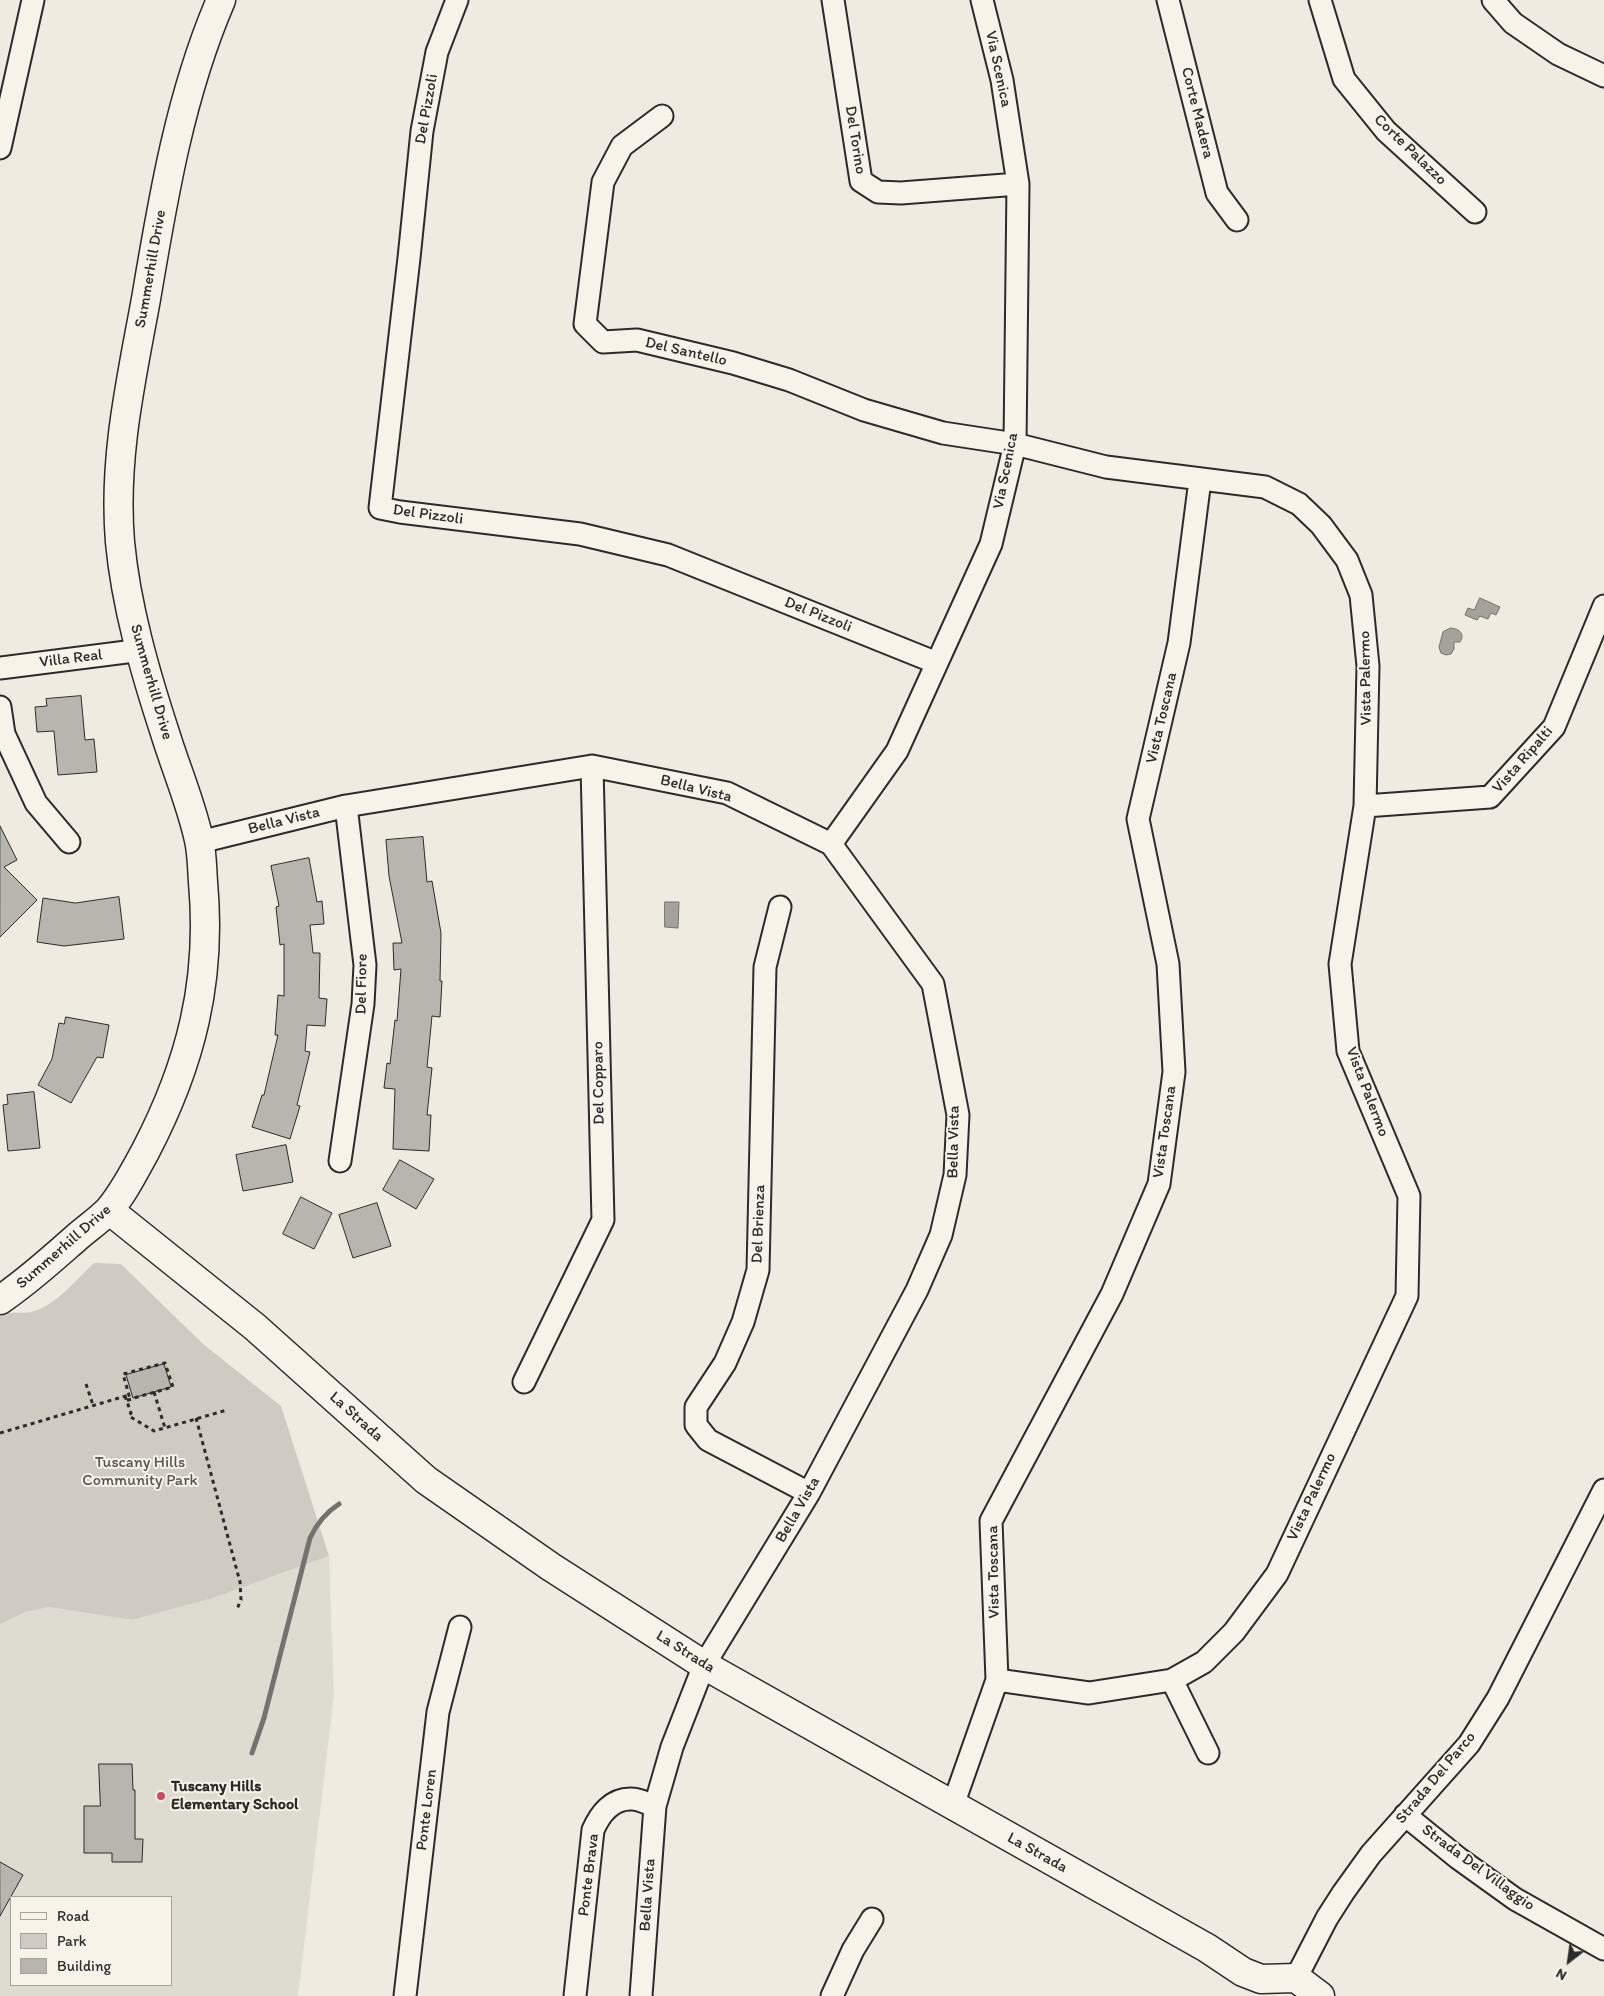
<!DOCTYPE html>
<html>
<head>
<meta charset="utf-8">
<style>
	body { margin:0 }
	#map { position:relative; width:1604px; height:1996px; overflow:hidden; background:#efebe0; font-family:Itim,sans-serif }
	canvas { display:block }
	.legend { position:absolute; left:10px; top:1896px; width:162px; height:90px; box-sizing:border-box; background:#f7f3e8; border:1px solid #a5a39c; margin:0; padding:6px 9px; list-style:none; font-size:15px; color:#2b2b2b }
	.legend li { display:flex; align-items:center; gap:10px; height:25px }
	.legend b { width:25px; border:1px solid #a5a39c }
	.north { position:absolute; left:1544px; top:1936px; width:50px; height:50px; -webkit-text-stroke:4px #f7f3e8; paint-order:stroke; rotate:210deg; font-size:14px; font-weight:700; line-height:20px; text-align:center; color:#2b2b2b }
	.north::after { content:''; display:block; margin:auto; width:18px; height:22px; background:#2b2b2b; clip-path:polygon(50% 0,100% 100%,50% 72%,0 100%) }
</style>
</head>
<body>
<div id="map">
<canvas width="1604" height="1996"></canvas>
<ul class="legend">
<li><b style="height:6px;background:#f7f3e8"></b>Road</li>
<li><b style="height:14px;background:#cfcbc2"></b>Park</li>
<li><b style="height:14px;background:#b8b5ae"></b>Building</li>
</ul>
<div class="north">N</div>
</div>
<script>
const c = document.querySelector('canvas').getContext('2d');
c.lineJoin = 'round';
function paint(path, color) { c.fillStyle = color; c.fill(path, 'evenodd'); }
function trace(path, color, width, dash) { c.strokeStyle = color; c.lineWidth = width; c.lineCap = dash ? 'butt' : 'round'; c.setLineDash(dash || []); c.stroke(path); }
function label(font, color, halo, rows, align = 'center') {
  c.font = font + ' Itim,sans-serif'; c.lineWidth = 4; c.setLineDash([]); c.textBaseline = 'middle'; c.strokeStyle = halo; c.fillStyle = color; for (const [text, x, y, turn = 0] of rows) {
    c.save(); c.translate(x, y); c.rotate((+turn || 0) * Math.PI / 180); c.textAlign = isNaN(turn) ? turn : align; if (halo) c.strokeText(text, 0, 0); c.fillText(text, 0, 0); c.restore();
  }
}
const built = new Path2D(`
	M329,1556L334,1695L298,1996H0V1624L26,1612L49,1607L132,1620L213,1598ZM11,1897H171V1985H11Z`);
const green = new Path2D(`
	M94,1263L121,1264L203,1344L281,1406L329,1556L213,1598L132,1620L49,1607L26,1612L0,1624V1316C10,1310 23,1315 34,1311C56,1305 78,1278 94,1263Z`);
const water = new Path2D(`
	M1480,598L1500,607L1496,615L1491,613L1488,619L1480,616L1477,620L1465,615L1468,608L1474,610Z
	M1451,628C1460,629 1465,634 1460,642H1454V649L1451,654L1446,655L1441,653L1439,647L1443,632Z
	M665,902H679L678,928L665,927Z`);
const stream = new Path2D(`
	M252,1753L264,1718L310,1538C317,1523 325,1513 339,1504`);
const building = new Path2D(`
	M81,696L85,740L94,739L97,772L58,775L54,731L37,732L35,707L47,706L46,699Z
	M0,826L17,860L4,867L37,900L0,937Z
	M423,837L427,882L432,881L441,933L440,981H442L440,1017L432,1016L427,1067L432,1068L427,1115H431L429,1151L393,1149L395,1089L384,1088L387,1063L390,1064L395,1020L397,1021L401,969L394,970L393,943H402L389,876L386,840Z
	M309,858L317,902L322,901L324,924L310,925L313,953H320L319,998L327,999L325,1026L307,1025L305,1051L310,1052L297,1105L300,1106L290,1139L252,1127L262,1095H264L278,1035H275L278,995L284,996V944L280,945L276,907L279,906L271,866Z
	M119,897L124,939L64,946L37,942L43,898L75,903Z
	M66,1017L109,1025L103,1058L97,1057L71,1103L38,1085L52,1059L59,1023L64,1024Z
	M34,1092L40,1148L8,1151L3,1105L8,1104L7,1095Z
	M286,1145L293,1182L243,1191L236,1155Z
	M400,1160L434,1179L416,1209L383,1190Z
	M301,1197L332,1213L314,1249L283,1234Z
	M377,1203L391,1246L353,1258L339,1215Z
	M164,1364L171,1387L133,1398L126,1375Z
	M99,1764H132L133,1790H135V1839H143L142,1862H112V1853H84V1806H100Z
	M0,1862L23,1875L0,1916Z`);
const path = new Path2D(`
	M86,1384L93,1405
	M154,1392L165,1428
	M125,1396L131,1413L129,1416L154,1431L227,1410
	M127,1400C129,1400 132,1399 134,1398L173,1387L165,1363L123,1374L130,1399
	M196,1418L240,1582L241,1600L237,1609
	M0,1433L129,1395`);
const street = new Path2D(`
	M457,0L437,52L422,131L409,258L380,508L400,512L580,534L668,555L937,663
	M833,0L861,181L878,192L901,193L1018,184
	M1168,0L1217,193L1237,220
	M1320,0L1344,79L1386,131L1475,212
	M1493,0L1513,23L1558,54L1604,76
	M662,116L622,146L603,182L585,324L603,342L637,340L733,363L789,380L864,410L943,433L1015,444L1106,467L1265,487L1299,504L1321,525L1347,560L1361,595L1368,666L1365,806L1340,964L1348,1051L1409,1196L1407,1296L1277,1574L1234,1632L1204,1662L1172,1680L1089,1693L997,1680
	M0,148L33,0
	M0,668L142,650
	M0,707L4,734L36,803L69,842
	M1365,806L1490,797L1554,727L1604,606
	M200,842L346,806L592,766L727,793L831,844L933,984L958,1115L955,1175L941,1235L917,1290L809,1493L704,1665L672,1747L655,1806L641,1996
	M831,844L897,751L991,544L1015,444L1018,184L1002,80L982,0
	M780,907L765,967L758,1270L743,1322L725,1363L696,1407V1425L708,1440L809,1493
	M340,1161L363,1004L365,965L346,806
	M524,1382L603,1220L592,766
	M1172,1680L1208,1753
	M953,1805L997,1680L991,1521L1112,1294L1159,1184L1174,1072L1168,964L1138,819L1179,643L1200,480
	M1405,1815L1458,1858L1515,1899L1604,1949
	M1296,1978L1327,1918L1343,1893L1371,1854L1469,1744L1498,1698L1604,1490
	M405,1996L438,1712L460,1627
	M575,1996L593,1830C600,1814 612,1798 632,1799C639,1799 648,1804 655,1806
	M832,1996L853,1950L872,1919`);
const secondary = new Path2D(`
	M109,1210L255,1327L426,1480L551,1567L704,1665L1207,1948L1243,1972L1261,1979L1296,1978L1320,1996
	M0,1300C27,1282 51,1260 76,1238C86,1229 98,1221 108,1211C123,1194 134,1172 145,1152C191,1064 212,981 203,882C202,868 202,853 199,840C191,803 176,769 165,733C145,672 126,606 120,542C113,459 131,381 146,299C163,198 180,95 221,0`);
const markers = [
	[161,1796,5,"#d1495b"]
];
const streetNames = [
	["Via Scenica",998,69,78],
	["Del Pizzoli",427,109,-80],
	["Corte Madera",1197,113,76],
	["Del Torino",855,140,81],
	["Corte Palazzo",1410,150,44],
	["Summerhill Drive",151,269,-80],
	["Del Santello",686,352,13],
	["Via Scenica",1006,471,-79],
	["Del Pizzoli",428,515,8],
	["Del Pizzoli",818,615,22],
	["Villa Real",71,659,-7],
	["Vista Palermo",1366,678,-91],
	["Summerhill Drive",151,682,74],
	["Vista Toscana",1162,718,-77],
	["Vista Ripalti",1523,760,-49],
	["Bella Vista",696,789,14],
	["Bella Vista",284,821,-14],
	["Del Fiore",362,984,-89],
	["Del Copparo",599,1083,-91],
	["Vista Palermo",1367,1092,69],
	["Vista Toscana",1165,1132,-82],
	["Bella Vista",954,1142,-89],
	["Del Brienza",759,1224,-88],
	["Summerhill Drive",64,1247,-41],
	["La Strada",356,1417,42],
	["Vista Palermo",1312,1497,-65],
	["Bella Vista",798,1510,-60],
	["Vista Toscana",994,1572,-91],
	["La Strada",685,1652,32],
	["Strada Del Parco",1436,1778,-50],
	["Ponte Loren",427,1810,-83],
	["La Strada",1037,1853,29],
	["Strada Del Villaggio",1478,1868,36],
	["Ponte Brava",589,1875,-83],
	["Bella Vista",648,1895,-86]
];
const parkNames = [
	["Tuscany Hills",140,1463],
	["Community Park",140,1481]
];
const poiNames = [
	["Tuscany Hills",171,1787],
	["Elementary School",171,1805]
];
paint(built, '#dedbd1');
paint(green, '#cfcbc2');
paint(water, '#a4a29a');
trace(water, '#74726e', 1);
trace(stream, '#74726e', 5);
paint(building, '#b8b5ae');
trace(building, '#2b2b2b', 1);
trace(street, '#2b2b2b', 25);
trace(secondary, '#2b2b2b', 31);
trace(path, '#2b2b2b', 3, [4, 4]);
trace(street, '#f7f3e8', 21);
trace(secondary, '#f7f3e8', 28);
for (const [x, y, r, color] of markers) { const dot = new Path2D(); dot.arc(x, y, r, 0, 2 * Math.PI); c.fillStyle = color; c.fill(dot); trace(dot, '#f7f3e8', 2); }
label('16px', '#2b2b2b', '#f7f3e8', streetNames);
label('16px', '#545351', '#f7f3e8', parkNames);
label('bold 16px', '#2b2b2b', '#f7f3e8', poiNames, 'left');
</script>
</body>
</html>
